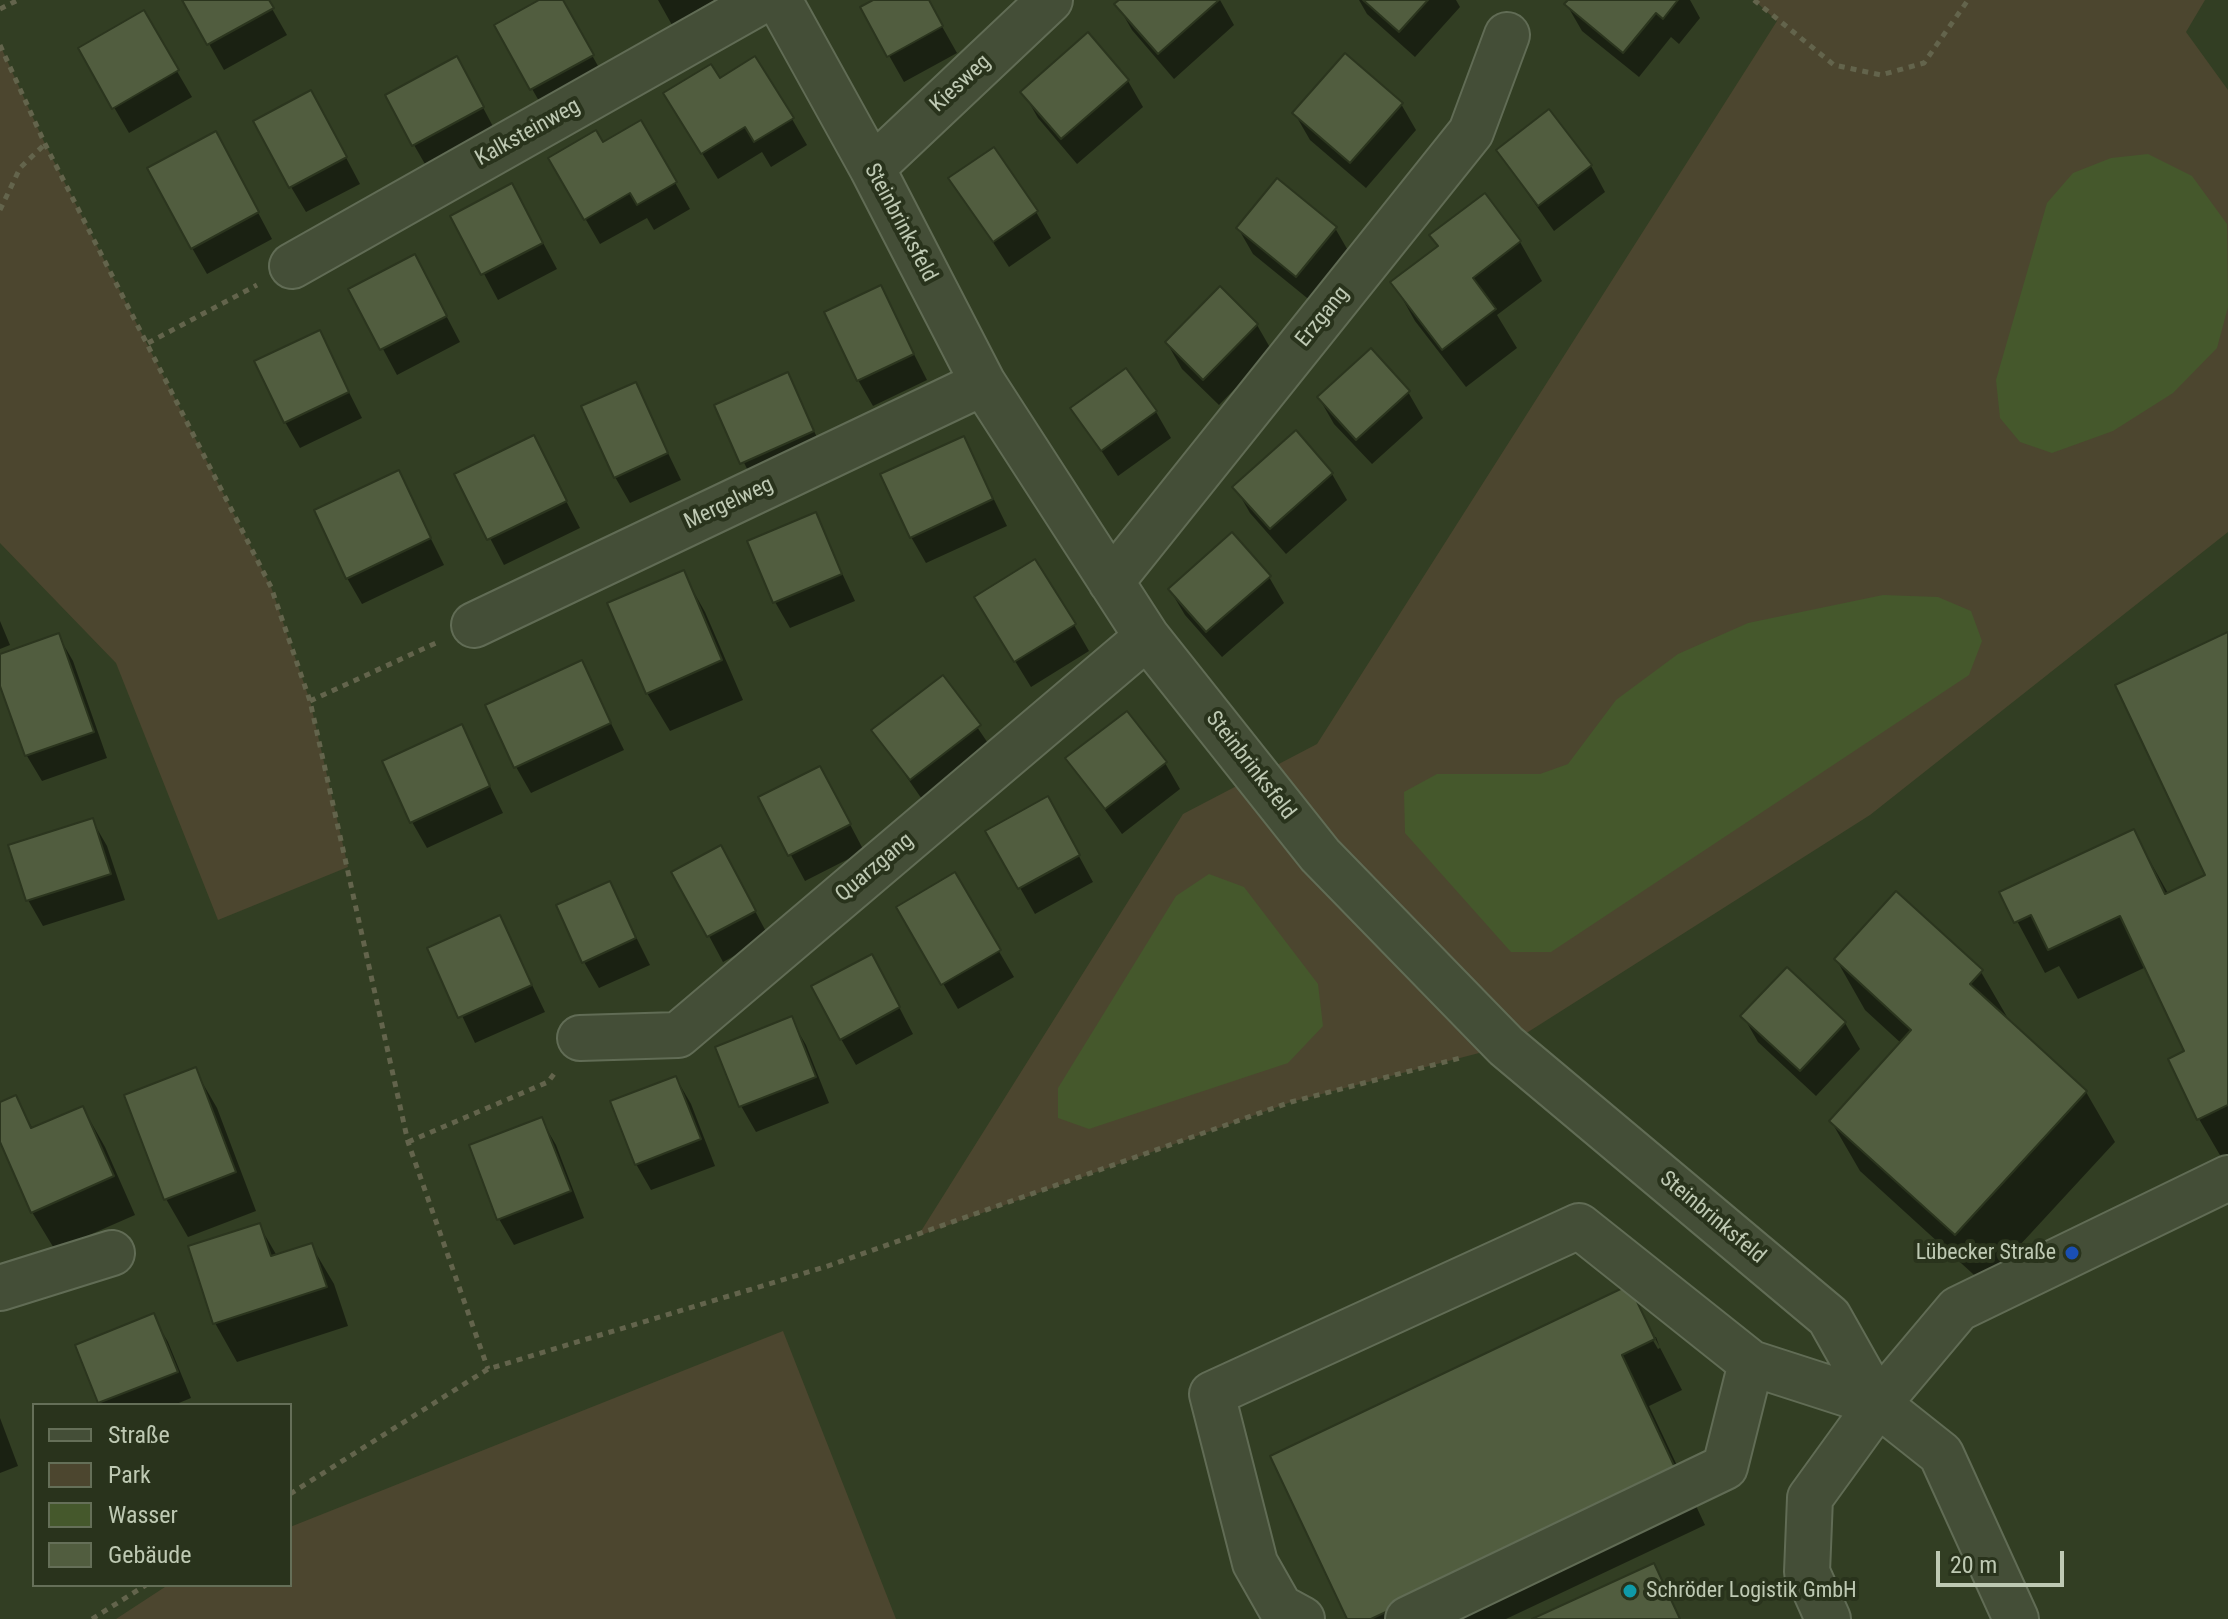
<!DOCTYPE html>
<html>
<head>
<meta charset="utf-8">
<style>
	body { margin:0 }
	#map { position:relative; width:2228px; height:1619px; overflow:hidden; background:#323e23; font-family:"Roboto Condensed",sans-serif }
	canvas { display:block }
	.legend { position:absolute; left:32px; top:1403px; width:260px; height:184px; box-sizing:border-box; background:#29331c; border:2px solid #656f58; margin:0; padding:10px 14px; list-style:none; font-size:24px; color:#bec9b3 }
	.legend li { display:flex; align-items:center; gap:16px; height:40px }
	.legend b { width:40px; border:2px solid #656f58 }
	.scale { position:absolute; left:1936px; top:1551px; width:128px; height:36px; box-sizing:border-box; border:4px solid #bec9b3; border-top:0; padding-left:10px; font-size:24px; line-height:28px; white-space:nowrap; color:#bec9b3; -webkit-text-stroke:6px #29331c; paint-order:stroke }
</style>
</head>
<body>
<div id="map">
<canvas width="2228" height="1619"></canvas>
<ul class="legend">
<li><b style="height:10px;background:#444e37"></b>Straße</li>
<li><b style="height:22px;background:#4c462f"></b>Park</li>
<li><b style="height:22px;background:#45582c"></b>Wasser</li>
<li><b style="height:22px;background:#515d3f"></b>Gebäude</li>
</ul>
<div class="scale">20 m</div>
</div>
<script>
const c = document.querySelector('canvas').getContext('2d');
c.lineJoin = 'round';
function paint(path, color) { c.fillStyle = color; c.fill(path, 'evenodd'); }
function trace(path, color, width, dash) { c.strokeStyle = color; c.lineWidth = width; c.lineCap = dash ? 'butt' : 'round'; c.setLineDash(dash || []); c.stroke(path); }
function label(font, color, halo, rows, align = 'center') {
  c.font = font + ' "Roboto Condensed",sans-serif'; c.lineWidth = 8; c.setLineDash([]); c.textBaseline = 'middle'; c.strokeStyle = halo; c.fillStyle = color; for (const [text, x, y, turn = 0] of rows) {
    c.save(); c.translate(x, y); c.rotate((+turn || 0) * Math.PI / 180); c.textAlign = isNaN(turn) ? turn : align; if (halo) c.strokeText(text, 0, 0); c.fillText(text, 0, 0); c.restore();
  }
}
const green = new Path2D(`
	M1754,0H2205L2186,32L2228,90V532L1870,815L1506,1046L1291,1102L918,1236L1183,814L1317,744L1777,21Z
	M0,45L45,144L271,587L310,701L348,867L218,920L116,663L0,543Z
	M783,1331L896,1619H116L168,1585H290V1527Z`);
const water = new Path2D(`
	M2148,154L2192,176L2227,224L2228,307L2217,348L2173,393L2113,431L2052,453L2020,442L2000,418L1996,380L2047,203L2073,173L2111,158Z
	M1883,595L1938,597L1971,611L1982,641L1969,675L1551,952H1511L1405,833L1404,792L1437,774H1540L1568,764L1616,700L1678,654L1748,623Z
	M1209,874L1244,887L1318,984L1323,1026L1288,1063L1089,1129L1058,1118V1088L1176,896Z`);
const shadow = new Path2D(`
	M184,0H267L287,35L224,70Z
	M543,0H561L607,82L547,115L496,26Z
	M658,0H714L672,25Z
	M877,0H927L957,53L904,82L862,8Z
	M1122,0H1220L1234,25L1174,79L1132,30L1117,4Z
	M1359,0H1456L1460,7L1415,57L1367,14Z
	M1571,0H1690L1700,18L1679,44L1671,37L1639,77L1582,31L1567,5Z
	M143,13L192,97L129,133L80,49Z
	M1088,35L1128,81L1143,107L1077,164L1038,118L1023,92Z
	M719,80L792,119L807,145L771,167L762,152L718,179L681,119Z
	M471,85L497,134L429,171L414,145Z
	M1401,104L1416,130L1366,188L1310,140L1295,114Z
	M325,118L360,184L306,212L291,187Z
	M641,123L690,209L654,230L647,218L600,244L550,158L602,144Z
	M1498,151L1591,166L1605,192L1554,231Z
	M230,160L272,239L207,274L192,248Z
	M951,178L1036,212L1051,238L1009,267Z
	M1484,196L1520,242L1542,281L1497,315L1517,348L1466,387L1415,321L1393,282L1439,248L1432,235Z
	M526,211L557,269L498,300L453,216Z
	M1238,228H1335L1350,254L1312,302L1253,254Z
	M429,283L460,342L397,375L351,290Z
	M880,287L927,380L873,406L858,380Z
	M1220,289L1257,325L1272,351L1219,405L1182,369L1167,343Z
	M319,333L362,418L300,448L285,422Z
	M787,375L827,458L757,489L716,406Z
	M635,385L681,480L630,503L615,477Z
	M1408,392L1423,418L1372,464L1334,424L1319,398Z
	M1073,408L1156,412L1171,438L1118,476Z
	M1296,433L1332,474L1347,500L1286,554L1250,513L1235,487Z
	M533,437L580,528L504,565L457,475Z
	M964,439L1007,526L926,563L911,537Z
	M398,473L444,565L362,604L347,578Z
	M815,515L855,601L790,628L775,602Z
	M683,573L705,612L743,700L670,731L647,693Z
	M1269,577L1284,603L1222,657L1185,615L1170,590Z
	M0,621L10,645L0,649Z
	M992,624L1074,625L1089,651L1031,687Z
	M2228,634V1169L2199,1119L2186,1052L2146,967L2078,999L2059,966L2045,973L2002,893L2133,831L2169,895L2207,876Z
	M58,635L73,661L107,758L42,781L27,756L0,680V656Z
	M581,662L624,750L531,793L516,767Z
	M943,677L994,752L926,805L874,730Z
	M461,727L503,813L427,848L412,822Z
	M1068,758L1165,763L1180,789L1122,834Z
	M834,794L864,851L805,881L760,798Z
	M92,820L107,846L125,900L43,926L28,900Z
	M1062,825L1093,882L1035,914L988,832Z
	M735,874L769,937L723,962L709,936Z
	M954,875L1014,977L958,1009L899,908Z
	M609,883L650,965L599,988L584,962Z
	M500,918L545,1012L475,1043L430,949Z
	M1836,959L1981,972L2010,1022L2086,1092L2115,1142L1984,1284L1860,1171L1831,1121L1902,1044L1865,1010Z
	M886,982L913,1034L856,1065L841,1039Z
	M1743,1016L1845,1023L1860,1049L1816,1096L1758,1042Z
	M791,1019L806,1045L829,1103L756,1132L741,1106Z
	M195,1070L217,1108L256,1211L188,1237L166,1199Z
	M676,1078L691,1104L715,1166L651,1190L636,1164Z
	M15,1098L33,1129L83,1108L105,1147L135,1215L55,1250L32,1212L0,1137V1104Z
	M541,1119L556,1145L584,1218L514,1245L499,1219Z
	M259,1225L277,1256L311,1245L334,1284L348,1326L237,1362L215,1323L190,1247Z
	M1629,1288L1682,1390L1649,1406L1705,1525L1506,1619H1349ZM1651,1337H1656L1660,1348L1658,1349Z
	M153,1316L168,1342L191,1398L174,1405H102L78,1346Z
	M0,1418L18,1466L0,1473Z`);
const building = new Path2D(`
	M182,0H269L274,8L207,45Z
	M539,0H563L594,55L530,90L494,25Z
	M873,0H929L943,26L887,57L860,7Z
	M1119,0H1219L1158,54L1114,4Z
	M1363,0H1428L1399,32Z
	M1568,0H1678L1663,19L1656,13L1623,53L1564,4Z
	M144,10L179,70L112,109L78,48Z
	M1088,32L1129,80L1061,139L1020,92Z
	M1345,53L1403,103L1350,163L1292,113Z
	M457,56L484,107L412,146L385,95Z
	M755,56L794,118L754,142L745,127L701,154L663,93L711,64L720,78Z
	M311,90L347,157L289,188L253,121Z
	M1549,109L1592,165L1538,206L1496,150Z
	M641,120L677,182L637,205L630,193L584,220L548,158L596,130L603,142Z
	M216,131L259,212L191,249L147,168Z
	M994,147L1038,211L993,242L948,178Z
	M1277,178L1337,227L1296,277L1236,228Z
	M512,183L543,243L481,275L450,216Z
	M1485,193L1521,241L1473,278L1496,309L1442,350L1390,282L1438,246L1429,235Z
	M415,254L447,316L380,350L348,289Z
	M881,285L914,354L857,381L824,312Z
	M1220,286L1258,324L1203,380L1165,342Z
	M320,330L349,392L284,423L254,361Z
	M1371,348L1410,391L1356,440L1317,397Z
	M1126,368L1157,411L1101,451L1070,408Z
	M788,372L814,431L740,464L714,405Z
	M636,382L668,453L614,478L581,406Z
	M1296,430L1333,473L1270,529L1232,487Z
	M534,435L567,501L487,540L454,474Z
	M964,436L993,499L910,538L880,474Z
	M399,470L431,538L346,579L314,510Z
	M816,512L842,574L773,603L747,541Z
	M1232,532L1271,576L1206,632L1168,589Z
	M1035,559L1076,624L1014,662L974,597Z
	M684,570L722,660L646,694L607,603Z
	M2228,632V1105L2197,1120L2168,1059L2184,1051L2120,916L2048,950L2031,915L2014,923L1999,892L2134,829L2165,894L2205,875L2115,685Z
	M59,633L94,732L25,756L0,686V654Z
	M582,660L611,723L514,768L485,705Z
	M943,675L981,725L910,780L871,730Z
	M1127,711L1167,762L1105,809L1065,758Z
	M462,724L490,786L410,823L382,761Z
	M820,766L851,824L788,856L758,797Z
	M1048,796L1080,855L1018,889L985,831Z
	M93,818L111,874L26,901L8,845Z
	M721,845L756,911L707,937L671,872Z
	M955,872L1001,950L941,985L896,907Z
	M610,881L636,938L582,963L556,905Z
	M1896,891L1983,970L1970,984L2087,1091L1955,1235L1829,1121L1911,1030L1834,959Z
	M500,915L532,985L458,1018L427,948Z
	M872,954L900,1007L840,1040L811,986Z
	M1787,967L1846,1022L1800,1071L1740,1016Z
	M792,1016L816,1077L739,1107L715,1047Z
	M196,1067L236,1172L164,1200L124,1095Z
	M676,1076L701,1139L635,1165L610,1101Z
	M16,1095L31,1128L83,1106L114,1176L31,1213L0,1142V1102Z
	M542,1117L571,1191L497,1220L469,1145Z
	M260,1223L271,1256L312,1243L327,1287L213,1324L188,1246Z
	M1629,1285L1655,1339L1622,1355L1678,1474L1371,1619H1347L1270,1456Z
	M154,1313L178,1372L98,1403L75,1345Z
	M1654,1563L1680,1619H1532Z`);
const path = new Path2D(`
	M1754,0L1834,65L1881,75L1924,63L1968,0
	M0,9L18,0
	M0,45L45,144L271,587L310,701L408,1142L488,1369
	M0,210L20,168L45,144
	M148,343L257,285
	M310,701L436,643
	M408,1142L548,1082L554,1074
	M290,1494L488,1369L828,1266L1291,1102L1460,1058
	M92,1619L146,1585`);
const minor = new Path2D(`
	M779,0L872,168L983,383L1147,637L1320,855L1506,1046L1829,1317L1878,1404
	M872,168L1050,0
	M292,266L763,0
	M1111,582L1471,132L1507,35
	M474,625L983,383
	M580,1038L678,1035L1147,637
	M0,1288L112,1253
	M1302,1619L1280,1607L1255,1563L1212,1394L1579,1226L1751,1363L1878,1404L1941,1454L2016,1619
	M1408,1619L1725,1467L1751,1363
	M1828,1619L1807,1572L1810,1498L1878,1404L1958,1309L2228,1178`);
const markers = [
	[2072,1253,8,"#1a4fb4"],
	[1630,1591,8,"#0f9aa8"]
];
const streetNames = [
	["Kiesweg",961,84,-43],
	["Kalksteinweg",528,133,-29],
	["Steinbrinksfeld",900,223,62],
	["Erzgang",1323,317,-51],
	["Mergelweg",729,504,-25],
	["Steinbrinksfeld",1250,766,52],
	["Quarzgang",875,868,-40],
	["Steinbrinksfeld",1712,1218,40]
];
const poiNames = [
	["Lübecker Straße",2056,1253],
	["Schröder Logistik GmbH",1646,1591,"left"]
];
paint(green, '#4c462f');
paint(water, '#45582c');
paint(shadow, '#0007');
paint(building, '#515d3f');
trace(building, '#2b351e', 2);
trace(minor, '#616c55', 48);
trace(path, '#63644c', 5, [6, 6]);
trace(minor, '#444e37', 44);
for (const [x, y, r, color] of markers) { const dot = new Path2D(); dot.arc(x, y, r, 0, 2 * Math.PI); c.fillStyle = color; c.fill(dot); trace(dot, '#29331c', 3); }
label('22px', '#bec9b3', '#29331c', streetNames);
label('22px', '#bec9b3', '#29331c', poiNames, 'right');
</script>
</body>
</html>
